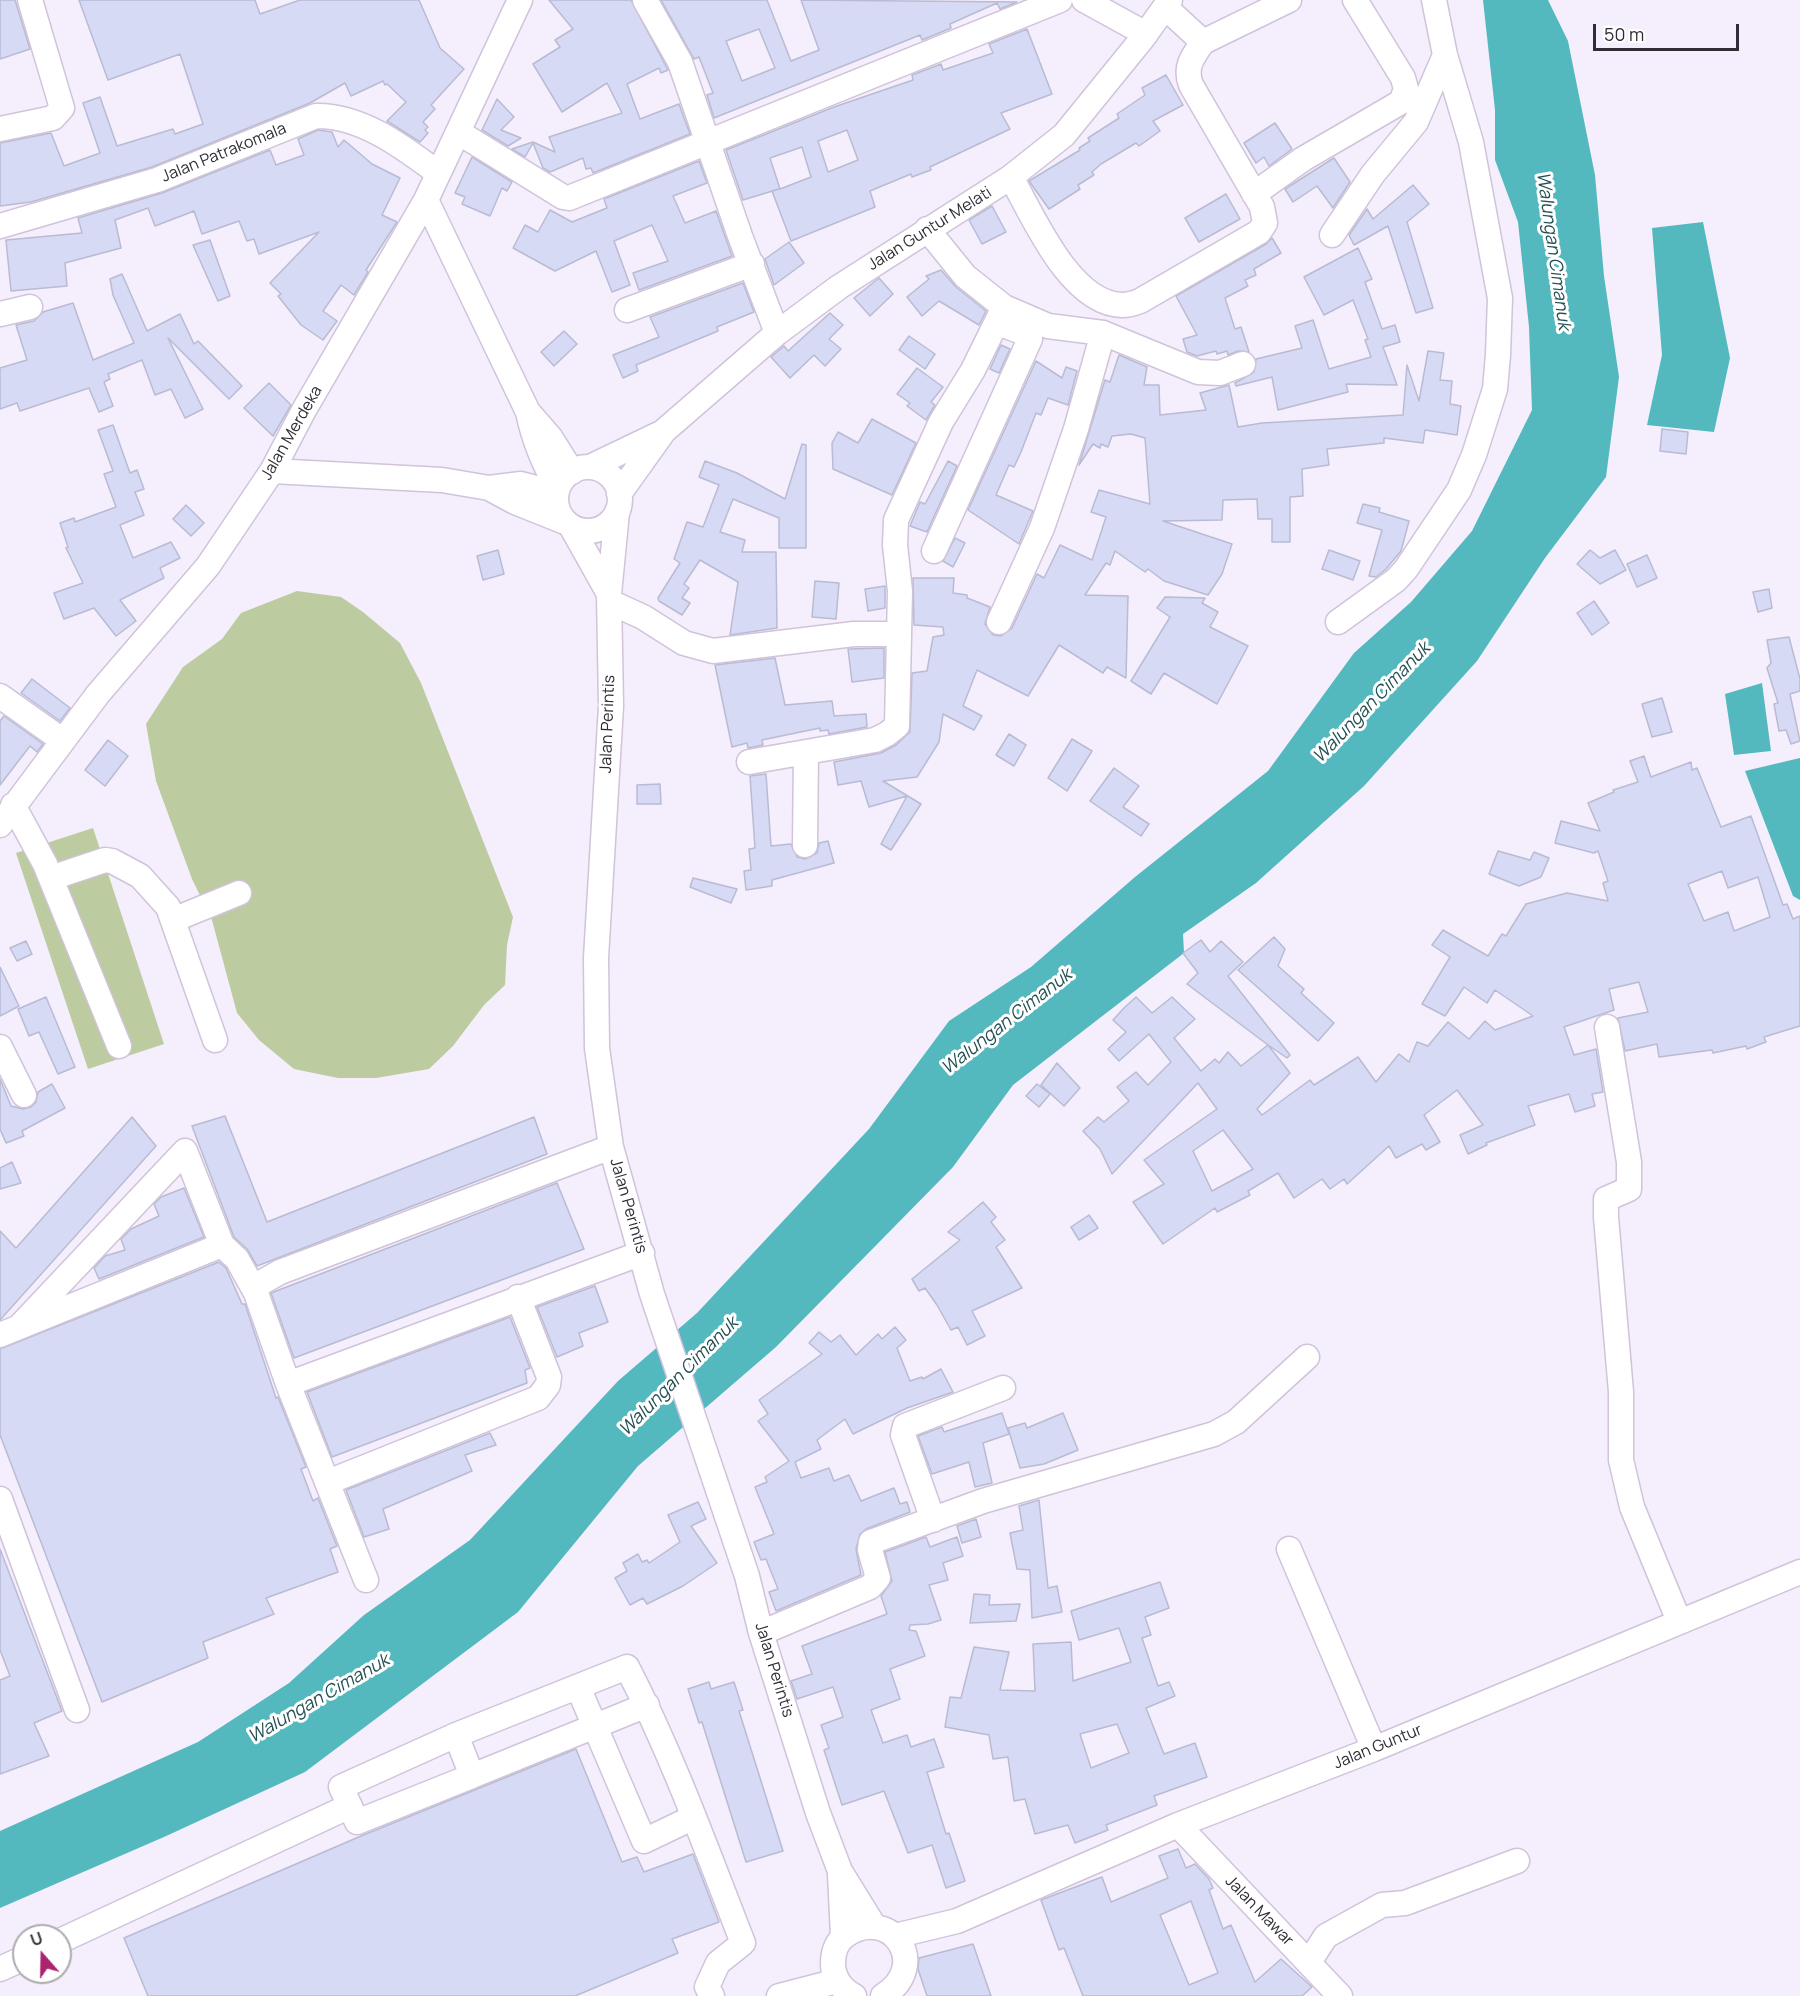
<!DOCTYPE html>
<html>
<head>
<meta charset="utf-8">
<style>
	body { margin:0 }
	#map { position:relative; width:1800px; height:1996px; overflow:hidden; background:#f5eefc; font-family:Manrope,sans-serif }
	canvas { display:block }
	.north { position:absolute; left:12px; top:1924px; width:60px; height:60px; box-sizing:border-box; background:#fff; border:2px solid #acabae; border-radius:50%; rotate:340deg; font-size:16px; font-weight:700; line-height:24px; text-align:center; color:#302c34 }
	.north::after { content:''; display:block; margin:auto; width:21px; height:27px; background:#ab256e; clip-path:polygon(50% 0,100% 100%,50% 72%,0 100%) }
	.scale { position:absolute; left:1593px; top:24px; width:146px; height:27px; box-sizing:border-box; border:3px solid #302c34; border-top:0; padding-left:8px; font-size:18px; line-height:21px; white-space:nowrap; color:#302c34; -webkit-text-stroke:4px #fff; paint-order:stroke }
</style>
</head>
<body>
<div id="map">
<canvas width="1800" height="1996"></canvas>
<div class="north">U</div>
<div class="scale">50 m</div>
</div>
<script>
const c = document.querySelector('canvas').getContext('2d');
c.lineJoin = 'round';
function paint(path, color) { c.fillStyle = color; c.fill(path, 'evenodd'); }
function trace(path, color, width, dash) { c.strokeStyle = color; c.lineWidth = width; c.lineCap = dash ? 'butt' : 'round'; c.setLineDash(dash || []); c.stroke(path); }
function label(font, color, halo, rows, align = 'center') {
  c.font = font + ' Manrope,sans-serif'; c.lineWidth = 6; c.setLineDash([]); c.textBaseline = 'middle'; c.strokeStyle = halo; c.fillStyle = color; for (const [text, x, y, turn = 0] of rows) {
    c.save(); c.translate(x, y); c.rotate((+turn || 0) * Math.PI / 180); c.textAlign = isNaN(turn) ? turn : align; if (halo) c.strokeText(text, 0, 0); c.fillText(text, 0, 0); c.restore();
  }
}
const green = new Path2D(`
	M297,591L341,597L363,612L400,643L421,683L513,917L507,945L505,985L484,1005L453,1046L429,1069L376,1078H338L294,1069L259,1040L237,1013L212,920L192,879L156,781L146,724L183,667L222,639L241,613Z
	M93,828L164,1044L88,1069L16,853Z`);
const water = new Path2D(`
	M1483,0H1548L1568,41L1595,175L1604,276L1619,377L1606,477L1545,558L1477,661L1364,786L1256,883L1183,934L1184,953L1013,1085L953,1167L776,1347L638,1466L518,1612L305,1772L164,1837L0,1908V1831L198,1742L289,1683L364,1615L470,1540L618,1381L697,1313L869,1129L949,1021L1031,967L1135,877L1268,771L1354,653L1411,602L1472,531L1532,410L1529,327L1518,222L1495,160V110Z
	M1703,222L1730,358L1714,432L1647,425L1662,355L1652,228Z
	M1762,683L1771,751L1734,755L1725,694Z
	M1800,758V900L1793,896L1745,771Z`);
const building = new Path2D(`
	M0,0H15L30,49L0,59Z
	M79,0H255L260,14L300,0H419L440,48L464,69L431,105L435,109L423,122L428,127L425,130L428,133L420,142L387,121L406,102L387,84L385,85L383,81L351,96L345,83L310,103L152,167L31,202L0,206V143L51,133L64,166L100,153L83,103L100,97L117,146L173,129L175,134L203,124L180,54L108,80Z
	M549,0H631L668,70L661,73L659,68L627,84L640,119L679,104L690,134L593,173L591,168L586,169L583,158L550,172L543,168L533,143L525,157L512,149L533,142L555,152L549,137L622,113L607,83L562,112L533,64L560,47L555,40L573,29Z
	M661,0H767L791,61L819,50L801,0L1017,2L1000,9L997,3L950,24L951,28L922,40L920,35L714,118L707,95L713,93L699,57L694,59ZM759,29L775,68L742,81L726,41Z
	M1027,29L1052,94L1001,113L1010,129L930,167L931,170L912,177L911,174L870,191L875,207L791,241L772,191L779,189L743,200L726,150L834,107L913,80L912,75L928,69L941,64L943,70L993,53L989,44ZM847,130L858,160L828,172L818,141ZM802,147L811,177L780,189L770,158Z
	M1166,75L1183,105L1153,121L1160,131L1139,146L1136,143L1101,164L1092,172L1094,175L1078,185L1080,189L1049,209L1029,181L1080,150L1079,148L1090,141L1088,138L1119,118L1117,114L1145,95L1142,88Z
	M497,99L514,117L501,130L521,138L508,146L482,130Z
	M1275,123L1292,149L1269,166L1264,157L1256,163L1244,143Z
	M318,130L332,132L338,147L344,140L372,164L400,178L382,215L397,222L366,270L368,272L354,295L341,285L323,311L337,321L323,340L301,325L278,296L281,294L270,283L319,232L259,254L254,239L247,241L239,221L202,234L194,211L155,226L148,208L115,220L121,248L65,263L67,286L11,291L6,240L82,233L78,218L162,193L270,150L276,165L304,155L298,139Z
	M472,157L512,182L507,191L502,188L490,216L462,204L465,197L455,193Z
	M1334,158L1350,182L1333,208L1317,186L1293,202L1285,189Z
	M699,161L707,183L673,196L685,223L716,211L732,256L639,290L633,273L668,261L652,225L614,241L630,285L612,292L596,251L555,271L513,248L525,225L538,232L550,210L572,222L607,208L604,199Z
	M1413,185L1429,204L1407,222L1433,308L1416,313L1388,226L1354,245L1349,235L1367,209L1373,219Z
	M1226,194L1240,219L1199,242L1185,218Z
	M992,206L1006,232L982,244L969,220Z
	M1272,238L1281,253L1254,269L1256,275L1245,280L1248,286L1225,298L1235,329L1241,327L1249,352L1238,351L1228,355L1227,351L1217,354L1216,351L1197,356L1187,352L1183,339L1197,335L1176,296L1266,244Z
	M210,240L230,296L218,301L193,245Z
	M789,242L804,263L774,285L765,259Z
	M1358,248L1372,279L1365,282L1382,329L1395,325L1400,342L1383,347L1397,385L1346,384L1348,392L1278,410L1272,377L1236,386L1235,383L1254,372L1256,359L1302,348L1295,326L1313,320L1329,369L1371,357L1365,340L1368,339L1353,300L1324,315L1304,277Z
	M941,270L956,287L986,311L979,325L939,301L922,316L907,297L929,279L926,276Z
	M122,274L147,331L180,314L194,344L198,341L242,386L229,399L168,338L203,409L185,418L171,389L155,395L142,360L108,374L110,379L104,382L113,406L99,412L89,388L20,411L17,403L0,409V368L27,360L16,325L34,321L43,312L73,303L93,360L134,343L113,295L110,279Z
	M879,278L893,294L870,316L854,298Z
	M743,283L754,312L717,327L718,331L636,365L638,371L623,378L613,355L659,337L650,317Z
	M830,313L843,325L829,339L841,349L825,366L814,355L790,378L771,357L784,346L788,351Z
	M564,331L577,344L554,366L541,352Z
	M909,336L935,354L925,369L899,350Z
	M1001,345L1010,349L999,373L990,369Z
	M1428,351L1444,353L1440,380L1452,381L1450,404L1461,406L1457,435L1425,430L1423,443L1384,438V443L1327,449L1329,465L1302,469L1303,496L1290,497V542H1272V519H1258L1257,499L1223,500L1222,520L1163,521L1232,544L1222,574L1208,595L1164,581L1148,569L1145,572L1115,551L1110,565L1106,563L1085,595L1128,596L1126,678L1107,667L1103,673L1059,645L1028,696L977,670L963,706L982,716L974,730L943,714L939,742L917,777L883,781L921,804L891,850L881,844L907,796L869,807L861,781L838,785L834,762L881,753L896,745L910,732L912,673L927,671L933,637L944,635L943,627L914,625L913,578H954L953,593L967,595V598L990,607L985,624L993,635L1001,636L1012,628L1037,574L1044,578L1060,545L1092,560L1106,517L1091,512L1099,490L1150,504L1145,438L1131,434L1112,436L1108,447L1101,444L1100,448L1093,444L1079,465L1105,380L1110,382L1119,355L1147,367L1144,385H1159L1160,415L1206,410L1200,393L1229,385L1238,427L1262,423L1403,415L1407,365L1419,401Z
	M1036,361L1062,378L1066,367L1077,371L1068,405L1048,398L1041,415L1036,413L1021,452L1014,467L1009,465L996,495L1033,511L1019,544L968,510Z
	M917,368L943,387L931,402L935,405L926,420L907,406L910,403L897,394Z
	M269,383L291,405L273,436L244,408Z
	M872,419L916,443L892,495L833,469L832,443L838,432L858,443Z
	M113,425L130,473L137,470L144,489L135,492L144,515L120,525L133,558L171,542L180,558L160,568L164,578L120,600L136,621L116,636L94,608L64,619L54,593L83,583L66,548L68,547L60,523L74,518L75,522L116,507L104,474L113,471L98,430Z
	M1662,429L1688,432L1686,454L1660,451Z
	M802,444L806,445V548H779V518L733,499L720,532L745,540L742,552H776L777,628L730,635L738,582L700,560L684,584L689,588L682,598L690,603L682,615L659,601L658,598L680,563L674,559L687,522L703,527L719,485L699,477L705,461L737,473L785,499Z
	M948,461L957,466L927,532L910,526L920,502L925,504Z
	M1363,504L1380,508L1379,512L1409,521L1401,551L1386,569L1376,577L1369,576L1382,530L1357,523Z
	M186,505L204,523L191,536L173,519Z
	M955,538L965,543L953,567L943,561Z
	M498,550L504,574L483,580L477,556Z
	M1329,550L1360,561L1353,580L1322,569Z
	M1590,550L1600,558L1615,550L1626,570L1600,584L1577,564Z
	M1647,555L1657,578L1637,587L1627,564Z
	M815,581L839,583L836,619L812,617Z
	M885,586V608L868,611L865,589Z
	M1769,589L1772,608L1758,612L1753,592Z
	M1165,597L1205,598L1202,603L1218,612L1210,627L1248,646L1217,704L1164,673L1151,694L1131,681L1170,617L1157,608Z
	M1594,601L1609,623L1592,635L1577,613Z
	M1789,637L1800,679V691L1790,694L1800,741L1791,744L1786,730L1779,731L1774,704L1778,703L1767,668L1771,663L1767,640Z
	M884,648V678L852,682L848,649Z
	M775,658L785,705L832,701L834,716L866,714L867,727L829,734L828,730L820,731V728L762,740L763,745L748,748L747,743L732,747L715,665Z
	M32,679L70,708L60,721L21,693Z
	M1662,698L1672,732L1652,737L1642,704Z
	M4,716L43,744L37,752L30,746L0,785V721Z
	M1009,734L1026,745L1014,766L996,755Z
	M1072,739L1092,751L1067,791L1048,778Z
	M108,740L128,756L105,786L85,770Z
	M1644,756L1651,777L1691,762L1692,770L1697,768L1721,827L1751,816L1783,905L1787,904L1793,919L1800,916V1026L1764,1037L1766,1042L1747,1049L1746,1046L1713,1053L1712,1050L1659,1057L1657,1044L1625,1051L1618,1018L1648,1012L1639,982L1609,989L1614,1010L1564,1027L1574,1055L1596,1049L1603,1092L1592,1094L1595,1106L1575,1112L1569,1094L1528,1106L1535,1125L1486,1143L1487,1145L1468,1154L1460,1135L1483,1125L1457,1090L1424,1115L1440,1142L1426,1150L1422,1144L1396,1158L1389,1146L1347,1184L1344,1179L1330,1189L1322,1179L1294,1198L1278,1173L1248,1191L1250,1195L1217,1212L1215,1208L1163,1244L1133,1202L1164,1184L1144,1160L1217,1109L1198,1083L1112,1174L1100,1149L1083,1131L1098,1117L1104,1122L1129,1101L1117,1087L1136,1072L1148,1085L1171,1062L1149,1034L1119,1061L1108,1049L1126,1032L1113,1020L1124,1008L1136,997L1152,1013L1172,997L1195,1019L1174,1038L1201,1071L1215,1059L1219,1063L1228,1052L1241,1066L1268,1045L1187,984L1198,973L1183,953L1201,940L1210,952L1221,941L1243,962L1228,976L1290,1055L1287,1058L1268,1045L1290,1073L1257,1109L1262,1115L1310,1080L1314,1085L1358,1057L1376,1082L1399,1054L1409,1062L1417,1042L1428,1046L1448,1022L1469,1039L1485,1021L1495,1030L1533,1016L1495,990L1487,1003L1464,987L1445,1016L1422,1004L1450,957L1432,945L1443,930L1488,956L1502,934L1506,936L1526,904L1567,893L1608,901L1603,883L1608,881L1598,851L1594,853L1555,843L1561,821L1600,831L1588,803L1614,792L1613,790L1638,782L1630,761ZM1722,871L1728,888L1758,877L1770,917L1734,931L1728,912L1704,921L1688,884ZM1223,1130L1253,1169L1212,1191L1193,1151Z
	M1114,768L1139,786L1123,807L1149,824L1141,836L1090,801Z
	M766,774L771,846L791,844L797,857L805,859L817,853L819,843L828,841L834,863L772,880V886L746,890L744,871L751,870L749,849L755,848L750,776Z
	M660,784L661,804H637V785Z
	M1498,851L1530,860L1534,852L1549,858L1541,877L1519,886L1489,874Z
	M693,878L737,889L731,903L690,887Z
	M1274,937L1285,949L1278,966L1304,989L1301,993L1334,1023L1318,1041L1238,970Z
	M26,941L32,954L17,961L10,948Z
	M0,967L19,1006L0,1016Z
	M46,997L75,1067L58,1074L39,1032L29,1036L18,1009Z
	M1057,1063L1080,1088L1064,1106L1041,1085Z
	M0,1079L11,1106L23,1109L31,1107L36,1102L38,1092L52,1084L65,1108L22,1131L24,1136L6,1143L0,1129Z
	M1037,1084L1050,1094L1039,1107L1026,1096Z
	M225,1116L267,1222L534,1117L547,1154L257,1266L247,1249L234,1237L192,1126Z
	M132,1117L156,1146L0,1320V1231L16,1248Z
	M12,1162L21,1183L0,1189V1168Z
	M557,1183L584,1249L294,1358L271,1293Z
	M184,1188L204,1237L99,1279L94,1268L105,1256L125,1250L121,1239L131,1229L159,1216L154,1204L161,1197Z
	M983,1202L996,1217L991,1222L1005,1240L996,1247L1022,1288L972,1311L985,1336L967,1345L958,1327L951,1330L937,1305L925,1288L919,1291L912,1279L960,1240L948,1232Z
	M1089,1215L1098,1228L1079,1240L1071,1227Z
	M219,1262L226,1268L242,1304H245L276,1398L278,1397L306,1467L301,1469L313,1501L318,1498L337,1546L330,1549L338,1572L266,1598L274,1614L203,1642L208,1658L102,1702L0,1435V1349Z
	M595,1286L608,1322L579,1333L583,1346L557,1357L537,1307Z
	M510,1317L530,1368L525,1370L527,1383L332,1457L307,1392Z
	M895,1327L906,1340L897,1348L910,1381L922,1377L923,1379L941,1369L953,1392L907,1408L853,1434L845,1419L817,1440L821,1449L795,1462L801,1478L829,1468L834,1481L849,1475L861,1501L894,1488L900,1504L907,1502L910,1512L866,1529L860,1534L856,1549L861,1575L776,1611L769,1592L778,1589L766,1559L761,1560L754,1542L774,1534L755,1487L767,1482L765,1477L789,1461L758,1421L768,1414L759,1400L822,1354L809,1343L819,1332L831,1342L840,1335L856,1355L878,1334L882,1339Z
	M1002,1413L1009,1434L983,1443L992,1483L975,1487L969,1462L932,1474L918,1436L942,1427L944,1432Z
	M1063,1413L1078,1450L1044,1464L1020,1468L1008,1428L1025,1423L1027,1428Z
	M490,1433L496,1445L465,1455L472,1471L383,1509L389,1529L364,1537L346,1490Z
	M1039,1500L1048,1588L1057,1586L1062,1612L1032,1618L1030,1570L1017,1569L1010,1533L1023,1530L1019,1506Z
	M698,1502L706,1519L691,1526L717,1563L683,1586L647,1604L643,1598L630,1605L615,1578L627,1571L623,1563L638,1554L642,1562L647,1560L649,1563L680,1542L668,1515Z
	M976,1519L981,1537L962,1543L957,1526Z
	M926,1537L930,1547L957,1537L963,1556L943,1563L948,1580L929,1585L941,1620L928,1624L910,1625L909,1630L916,1631L925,1656L890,1669L900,1699L871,1710L883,1743L907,1735L911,1747L934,1739L944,1767L927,1772L946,1834L949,1833L965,1881L946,1888L932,1845L908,1853L884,1791L842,1805L824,1750L829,1748L821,1725L843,1717L833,1687L797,1699L791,1681L812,1674L802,1646L887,1614L881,1596L892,1581L885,1552Z
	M0,1549L62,1711L34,1723L49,1756L0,1774V1680L10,1676L0,1650Z
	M1160,1582L1169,1608L1145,1617L1151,1635L1142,1638L1158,1686L1169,1682L1175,1696L1146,1708L1164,1754L1195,1743L1207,1777L1154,1796L1157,1805L1106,1825L1108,1830L1075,1843L1068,1825L1035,1834L1025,1799L1014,1801L1008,1757L993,1759L989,1735L945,1727L950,1697L961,1698L974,1647L1009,1652L1000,1690L1035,1691L1033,1644L1071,1642L1073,1681L1131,1662L1119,1628L1079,1640L1071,1611ZM1117,1724L1129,1753L1091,1768L1080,1734Z
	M974,1594L990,1595L989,1605L1020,1604L1016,1621L970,1623Z
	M709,1682L711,1689L734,1682L743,1710L739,1711L783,1851L746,1862L702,1722L699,1723L688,1689Z
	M576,1749L622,1862L637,1857L644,1872L693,1854L719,1922L672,1939L678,1953L575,1996H148L124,1938L361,1836Z
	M1178,1849L1186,1868L1195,1864L1209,1879L1213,1888L1209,1890L1223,1929L1231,1925L1255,1982L1281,1959L1312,1987L1302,1996H1083L1064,1948L1059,1950L1041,1900L1102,1877L1111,1902L1168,1878L1159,1856ZM1191,1901L1218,1973L1189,1985L1160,1915Z
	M973,1944L991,1996H927L918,1969L919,1958Z`);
const minor = new Path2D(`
	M645,0L680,62L740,236L777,333
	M1084,0L1146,34
	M1165,7L1203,42
	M0,129L53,118L62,108L30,0
	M458,132L563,197L569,198L1060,0
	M1011,177C1033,216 1070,304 1122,305C1128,305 1135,303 1140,301L1259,232L1265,223L1262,207L1191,85C1184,67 1193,56 1203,42L1289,0
	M1254,194L1303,159L1401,102L1406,89L1403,78L1355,0
	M426,200L528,412C534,441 543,463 558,488
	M0,226L157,180L316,116C361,115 403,147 438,173
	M927,229L965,276L1004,307L1048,326L1103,333L1198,372L1220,373L1243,364
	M1332,235L1373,174L1416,122L1445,55
	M627,310L752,264
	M0,314L30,307
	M530,414L550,437L572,472
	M590,467L661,433
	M556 499a32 32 0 1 1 64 0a32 32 0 1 1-64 0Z
	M272,471L442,480L489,488L521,484L556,493
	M489,488L515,502L565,522
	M619,494L664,431L777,333L839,287L1011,177L1064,135L1142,39L1170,0
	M617,512L609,594L611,706L596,958L597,1048L611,1147L652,1294L747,1576L761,1633L818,1813L840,1871L874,1926
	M572,528L609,594
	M934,551L1030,339L1027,334L998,323
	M610,602L643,617L684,643L713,651L854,634H899
	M999,622L1042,528L1076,429L1103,333
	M1338,622L1396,580L1406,569L1459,490L1474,455L1495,389L1498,355L1500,298L1471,142L1445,55L1434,0
	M0,696L62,740
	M749,762L875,740L887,734L897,726L900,591L895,545L896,520L941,422L973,370L1004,307
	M13,805L45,864L119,1046
	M0,825L98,694L208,566L272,471L304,410L426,200L520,0
	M805,845L806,753
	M51,878L105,860L112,861L140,876L168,907L215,1040
	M173,920L239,893
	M1607,1027L1629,1162V1189L1606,1199V1217L1621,1392V1460L1632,1507L1679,1621
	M0,1047L24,1095
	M19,1327L185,1151L222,1245
	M0,1335L222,1245L237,1259L256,1293
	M288,1384L642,1253
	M328,1482L538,1398L548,1385L549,1377L518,1297
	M0,1499L77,1710
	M933,1520L903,1435L905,1426L1003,1388
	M1289,1549L1374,1749
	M366,1580L288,1384L256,1293L257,1285L280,1272L611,1147
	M761,1633L870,1587L878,1578L870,1550L871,1542L983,1501L1214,1434L1236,1422L1307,1357
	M578,1687L644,1841L694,1817
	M456,1735L472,1776L647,1705
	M472,1776L357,1822L341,1787L456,1735L627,1667C673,1756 707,1851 743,1943L718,1963L707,1987L712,1996
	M1178,1825L1340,1996
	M840,1874L843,1937
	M895,1936L957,1921L1178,1825L1374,1749L1800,1572
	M60,1941L350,1806
	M1309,1962L1326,1936L1382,1905L1405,1903L1517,1861
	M0,1969L24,1958
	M779,1996L837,1981
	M854,1996C841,1989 833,1978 833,1963C833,1952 837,1941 846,1935C891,1905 932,1965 883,1996`);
const streetNames = [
	["Jalan Patrakomala",224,153,-22],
	["Jalan Guntur Melati",930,229,-32],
	["Jalan Merdeka",292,433,-60],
	["Jalan Perintis",608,724,-88],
	["Jalan Perintis",628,1206,74],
	["Jalan Perintis",774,1670,73],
	["Jalan Guntur",1378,1747,-22],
	["Jalan Mawar",1259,1911,46]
];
const waterNames = [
	["Walungan Cimanuk",1553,251,82],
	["Walungan Cimanuk",1372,703,-46],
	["Walungan Cimanuk",1007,1022,-38],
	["Walungan Cimanuk",679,1377,-45],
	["Walungan Cimanuk",319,1699,-30]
];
paint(green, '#bdcba1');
paint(water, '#53b9be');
paint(building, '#d7daf4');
trace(building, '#b8bbd3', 1.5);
trace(minor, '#d0c3da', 27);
trace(minor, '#fff', 24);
label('16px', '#302c34', '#fff', streetNames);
label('italic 18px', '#245154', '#fff', waterNames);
</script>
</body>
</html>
